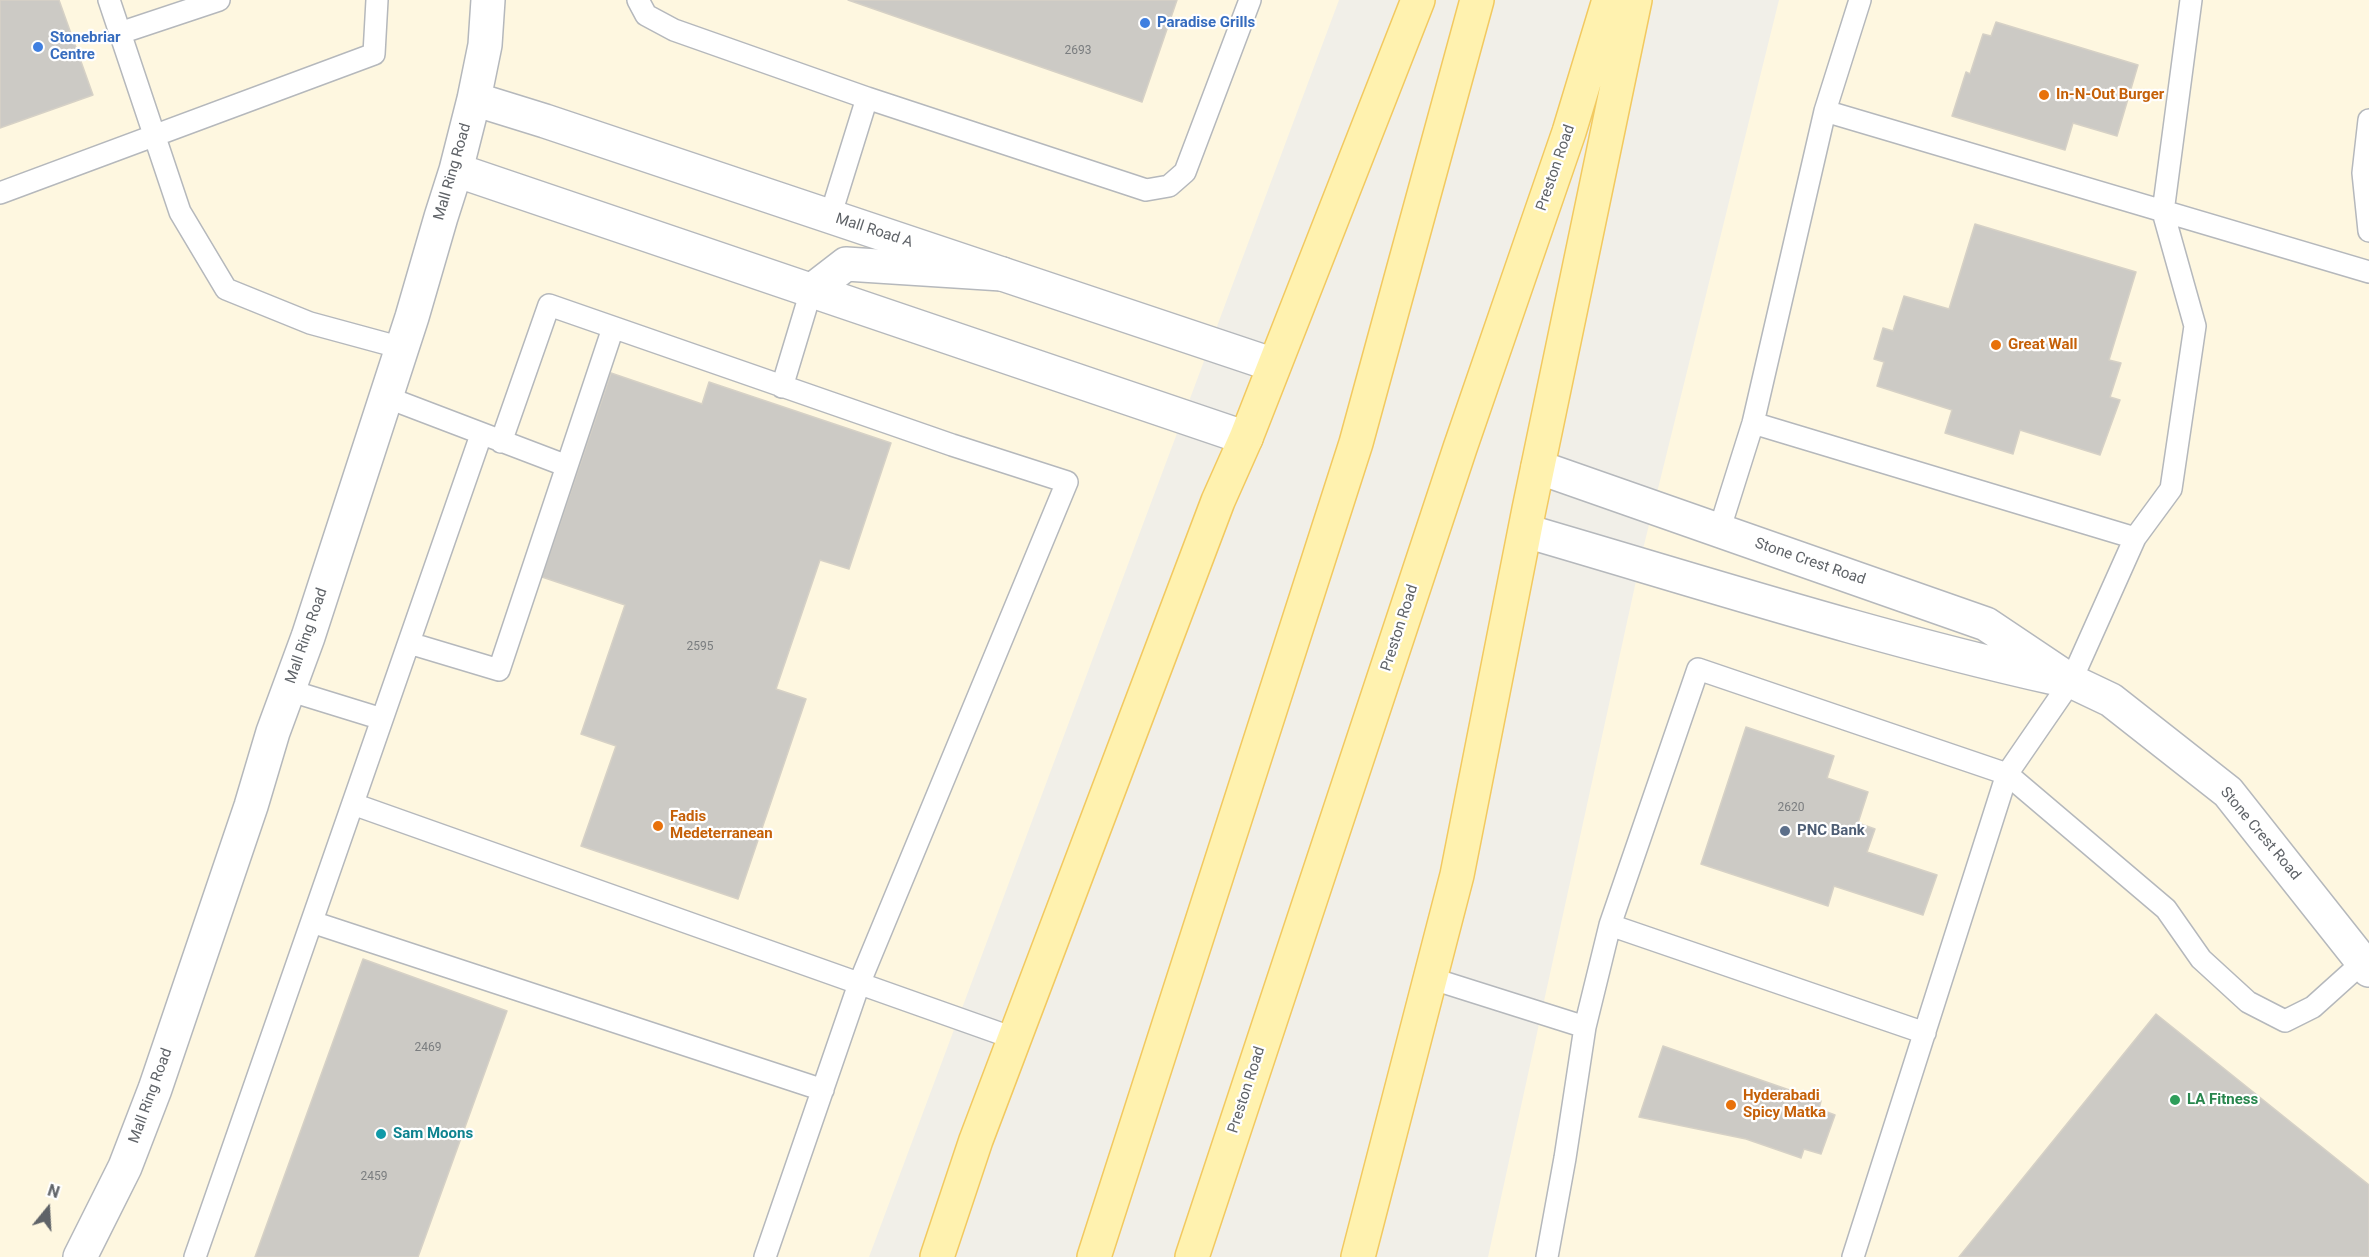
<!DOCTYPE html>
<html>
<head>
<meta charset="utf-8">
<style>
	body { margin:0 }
	#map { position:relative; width:2369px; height:1257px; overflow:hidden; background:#f1efe8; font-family:Roboto,sans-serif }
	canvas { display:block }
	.north { position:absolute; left:18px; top:1179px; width:60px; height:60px; -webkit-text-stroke:4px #fff; paint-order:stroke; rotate:18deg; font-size:16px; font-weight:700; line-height:24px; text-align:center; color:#5f6368 }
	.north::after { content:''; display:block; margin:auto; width:21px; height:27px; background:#5f6368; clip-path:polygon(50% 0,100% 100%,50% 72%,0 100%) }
</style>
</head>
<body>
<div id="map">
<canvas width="2369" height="1257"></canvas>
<div class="north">N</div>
</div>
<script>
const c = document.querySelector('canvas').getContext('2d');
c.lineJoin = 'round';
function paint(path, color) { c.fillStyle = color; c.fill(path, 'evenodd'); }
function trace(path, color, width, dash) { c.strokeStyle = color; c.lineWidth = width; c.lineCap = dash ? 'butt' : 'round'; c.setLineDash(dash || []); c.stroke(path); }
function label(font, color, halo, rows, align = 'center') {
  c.font = font + ' Roboto,sans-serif'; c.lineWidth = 4.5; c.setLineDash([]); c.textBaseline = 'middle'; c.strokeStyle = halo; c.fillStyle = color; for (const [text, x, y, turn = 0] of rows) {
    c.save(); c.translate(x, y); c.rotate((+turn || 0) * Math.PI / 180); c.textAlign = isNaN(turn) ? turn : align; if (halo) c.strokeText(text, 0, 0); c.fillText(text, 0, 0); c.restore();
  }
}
const commercial = new Path2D(`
	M0,0H1339L869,1257H0Z
	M1779,0H2369V1257H1488L1643,549Z`);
const building = new Path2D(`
	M0,0H59L93,95L0,128Z
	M848,0H1177L1142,102Z
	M1996,22L2138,65L2117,136L2073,123L2065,150L1952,116L1966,72L1970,74L1983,34L1991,36Z
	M1975,224L2136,272L2109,360L2121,363L2110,397L2120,400L2100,455L2020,430L2013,454L1945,433L1952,410L1877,386L1884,362L1874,359L1883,328L1893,331L1904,296L1949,309Z
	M611,373L702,404L709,382L891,443L849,569L820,560L776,689L806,699L738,899L581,846L616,746L581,734L625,605L542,577Z
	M1746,727L1834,756L1827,778L1868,792L1858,823L1875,829L1867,852L1937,875L1923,915L1834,886L1828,906L1701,864Z
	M363,959L507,1011L418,1257H255Z
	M2156,1014L2369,1185V1257H1959Z
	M1663,1046L1821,1101L1819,1109L1835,1115L1821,1154L1804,1149L1801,1158L1746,1139L1639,1117Z`);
const service = new Path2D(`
	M109,0L180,212L226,289L310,323L402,348
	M638,0L646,15L674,30L867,98L830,217
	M120,33L219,0
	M867,98L1146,190L1169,186L1185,172L1250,0
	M1825,111L2369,272
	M2369,120L2363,173L2369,231
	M0,193L374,54L377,0
	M782,387L811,291
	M386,397L567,466
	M1753,423L2135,538
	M501,442L549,305L952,445L1067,482L859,984L765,1257
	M1719,531L1753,423L1825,111L1860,0
	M409,643L499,670L613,328
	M288,690L382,719
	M353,804L1016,1039
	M312,922L823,1090
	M1610,925L1925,1033
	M1430,978L1585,1027
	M195,1257L481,435
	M1547,1257L1565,1158L1585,1027L1610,925L1698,669L2007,774L2166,909L2201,959L2248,1002L2285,1021L2313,1007L2363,962
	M1853,1257L2007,774L2071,681L2135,538L2171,489L2195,326L2163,212L2191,0`);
const minor = new Path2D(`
	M474,99L545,121L1274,365
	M456,170L1246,438
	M80,1257L125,1167L155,1089L251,806L273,732L308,637L412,317L441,217L456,170L474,99L485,45L488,0`);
const tertiary = new Path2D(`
	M811,291L846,264L1002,274
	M1538,467L1986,624L2071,681L2111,700L2228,792L2369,970
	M1526,531C1701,582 1876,638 2054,678`);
const primary = new Path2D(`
	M937,1257L976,1140L1218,501L1246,438L1418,0
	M1094,1257L1356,443L1477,0
	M1192,1257L1460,448L1569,132L1609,0
	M1358,1257L1457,875L1529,509L1635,0`);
const markers = [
	[1145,23,6,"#3f7fe0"],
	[38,47,6,"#3f7fe0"],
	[2044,95,6,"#e8710a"],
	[1996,345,6,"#e8710a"],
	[658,826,6,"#e8710a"],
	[1785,831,6,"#5c6f8a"],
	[2175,1100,6,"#2e9e5b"],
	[1731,1105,6,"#e8710a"],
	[381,1134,6,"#0f9aa8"]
];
const numberNames = [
	["2693",1078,51],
	["2595",700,647],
	["2620",1791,808],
	["2469",428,1048],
	["2459",374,1177]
];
const shopNames = [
	["Paradise Grills",1157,23],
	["Stonebriar",50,38],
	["Centre",50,55]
];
const foodNames = [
	["In-N-Out Burger",2056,95],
	["Great Wall",2008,345],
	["Fadis",670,817],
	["Medeterranean",670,834],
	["Hyderabadi",1743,1096],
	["Spicy Matka",1743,1113]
];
const streetNames = [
	["Preston Road",1556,168,-71],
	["Mall Ring Road",453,172,-74],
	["Mall Road A",874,231,18],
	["Stone Crest Road",1810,562,19],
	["Preston Road",1400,628,-72],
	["Mall Ring Road",307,636,-71],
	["Stone Crest Road",2260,834,50],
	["Preston Road",1247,1090,-72],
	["Mall Ring Road",151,1096,-70]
];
const serviceNames = [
	["PNC Bank",1797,831]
];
const leisureNames = [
	["LA Fitness",2187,1100]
];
const cultureNames = [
	["Sam Moons",393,1134]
];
paint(commercial, '#fef7e0');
paint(building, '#cccac5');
trace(building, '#d6d1c6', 1.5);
trace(service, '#b5b8bc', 24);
trace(minor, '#b5b8bc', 36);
trace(tertiary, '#b5b8bc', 36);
trace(primary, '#f2c960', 36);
trace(service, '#fff', 21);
trace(minor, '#fff', 33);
trace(tertiary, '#fff', 33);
trace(primary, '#fff2af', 33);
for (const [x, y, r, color] of markers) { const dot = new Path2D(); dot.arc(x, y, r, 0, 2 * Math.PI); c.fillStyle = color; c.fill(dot); trace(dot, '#fff', 2); }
label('12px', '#7a7d7f', null, numberNames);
label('bold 15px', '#366cbe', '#fff', shopNames, 'left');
label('bold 15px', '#c56008', '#fff', foodNames, 'left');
label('15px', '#5f6368', '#fff', streetNames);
label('bold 15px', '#4e5e75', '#fff', serviceNames, 'left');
label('bold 15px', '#27864d', '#fff', leisureNames, 'left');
label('bold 15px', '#0d838f', '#fff', cultureNames, 'left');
</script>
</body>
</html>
